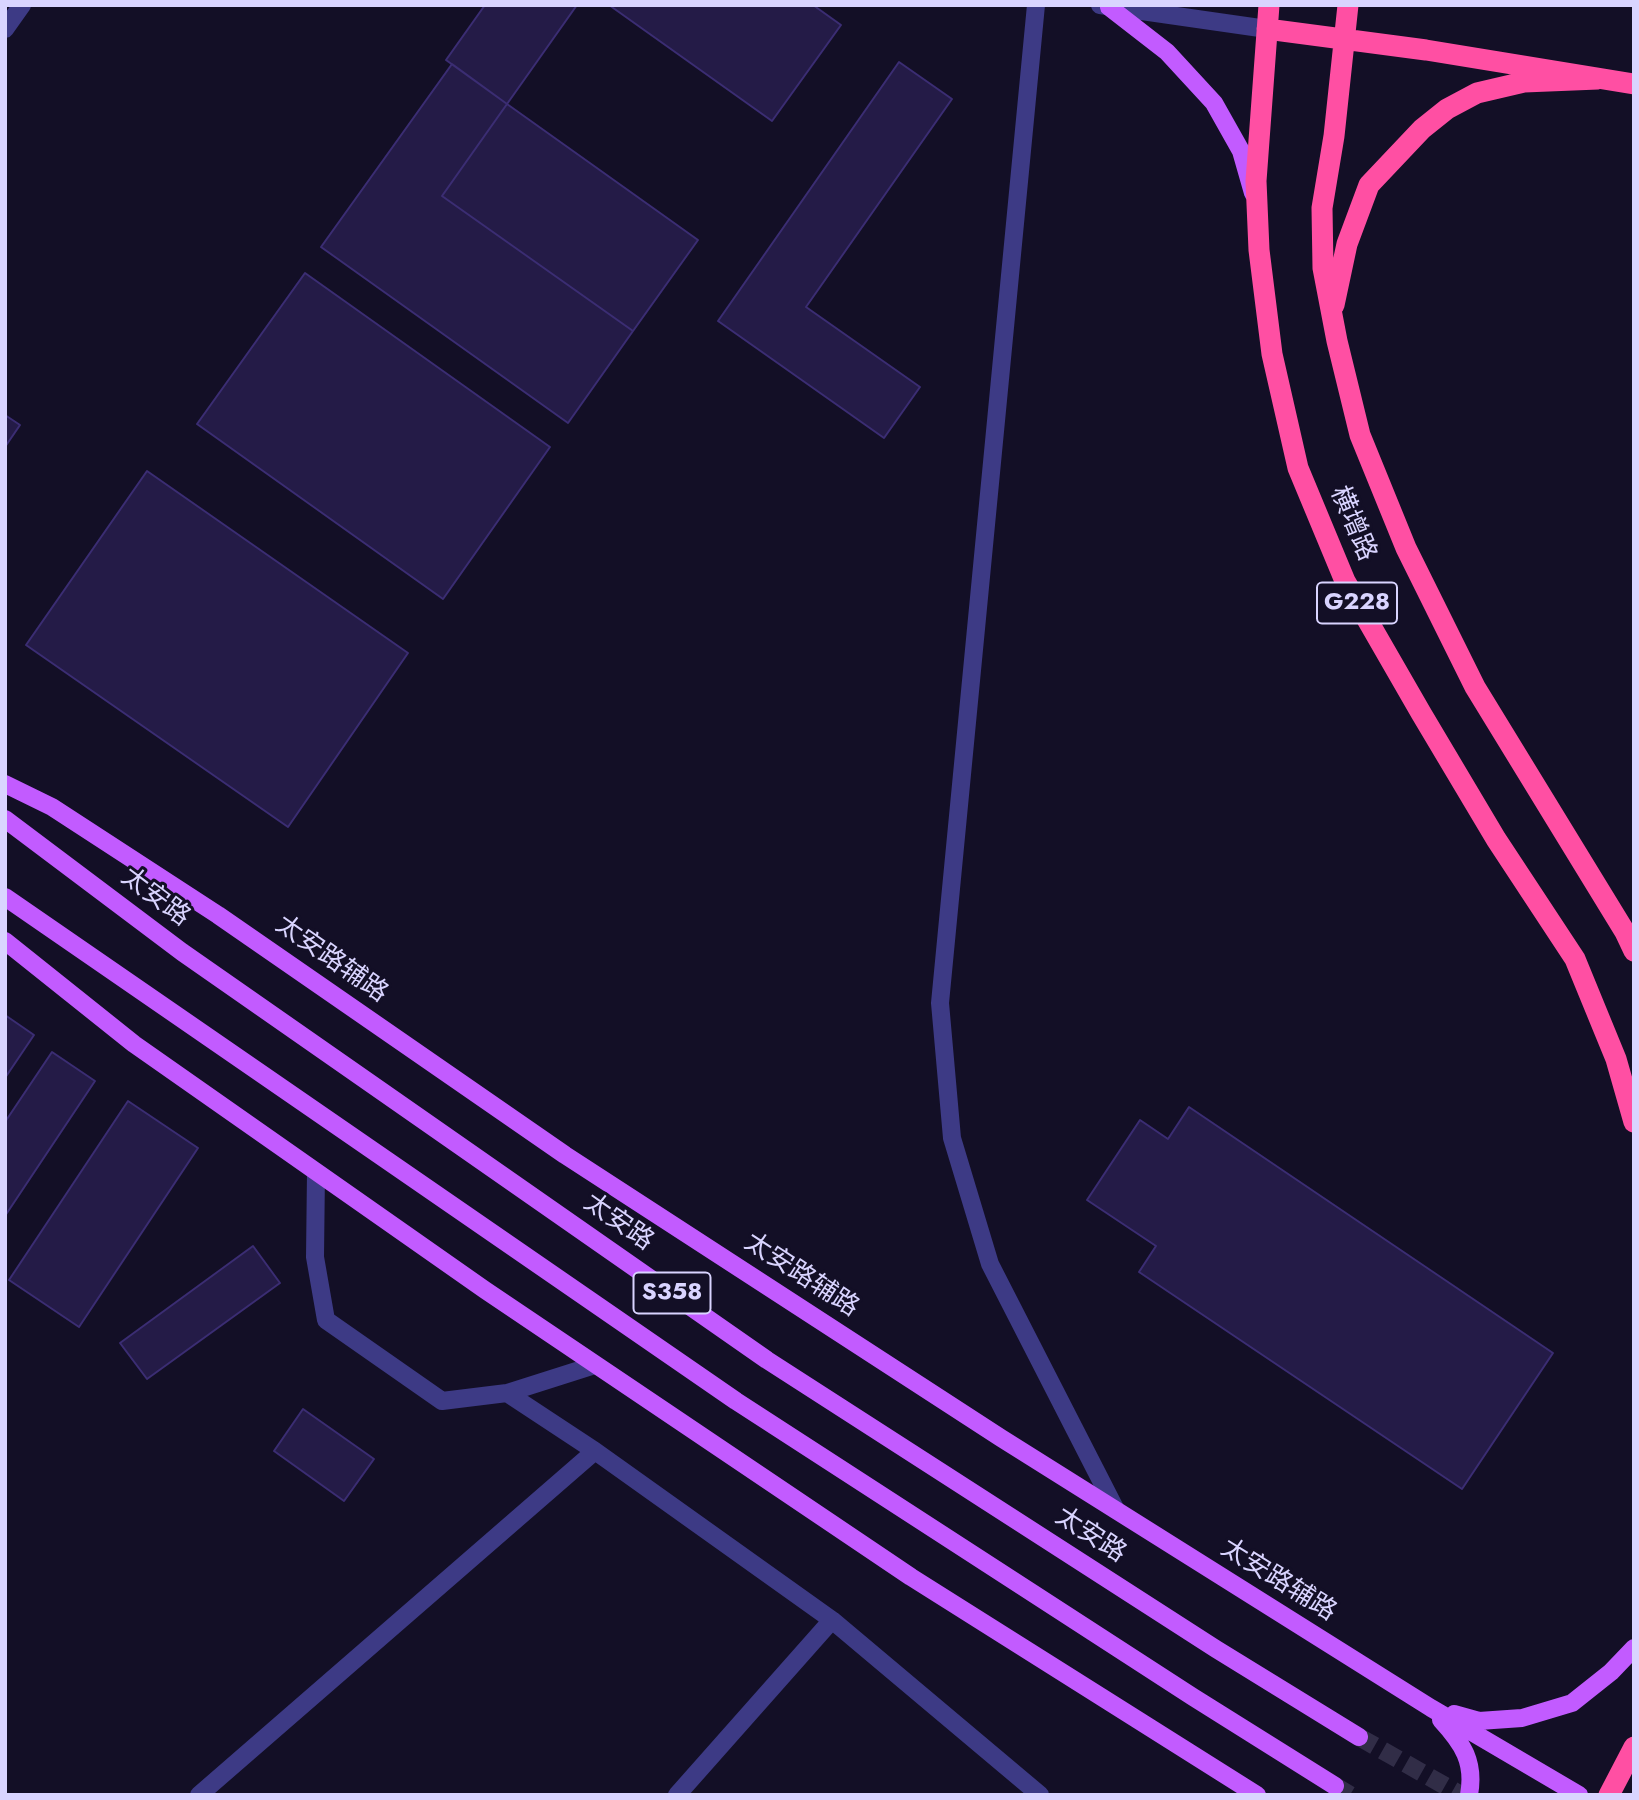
<!DOCTYPE html>
<html>
<head>
<meta charset="utf-8">
<style>
	body { margin:0 }
	#map { position:relative; width:1639px; height:1800px; overflow:hidden; background:#130f26; font-family:Jost,sans-serif }
	canvas { display:block }
	.frame { position:absolute; inset:0; border:7px solid #d9d4ff; pointer-events:none }
</style>
</head>
<body>
<div id="map">
<canvas width="1639" height="1800"></canvas>
<div class="frame"></div>
</div>
<script>
const c = document.querySelector('canvas').getContext('2d');
c.lineJoin = 'round';
function paint(path, color) { c.fillStyle = color; c.fill(path, 'evenodd'); }
function trace(path, color, width, dash) { c.strokeStyle = color; c.lineWidth = width; c.lineCap = dash ? 'butt' : 'round'; c.setLineDash(dash || []); c.stroke(path); }
function label(font, color, halo, rows, align = 'center') {
  c.font = font + ' Jost,"Noto Sans SC",sans-serif'; c.lineWidth = 6; c.setLineDash([]); c.textBaseline = 'middle'; c.strokeStyle = halo; c.fillStyle = color; for (const [text, x, y, turn = 0] of rows) {
    c.save(); c.translate(x, y); c.rotate((+turn || 0) * Math.PI / 180); c.textAlign = isNaN(turn) ? turn : align; if (halo) c.strokeText(text, 0, 0); c.fillText(text, 0, 0); c.restore();
  }
}
const building = new Path2D(`
	M485,5H577L507,104L446,60Z
	M609,5H813L841,25L772,121Z
	M899,62L952,99L806,307L920,387L884,438L718,321Z
	M452,64L507,104L442,196L633,331L568,423L321,247Z
	M507,104L698,240L633,331L442,196Z
	M305,273L550,447L443,599L197,424Z
	M5,415L20,425L5,447Z
	M147,471L408,653L288,827L26,645Z
	M5,1015L34,1035L5,1078Z
	M52,1052L95,1081L5,1216V1122Z
	M128,1101L198,1148L79,1327L9,1280Z
	M1189,1107L1553,1353L1462,1489L1139,1272L1156,1246L1087,1200L1140,1120L1168,1139Z
	M253,1246L280,1283L147,1379L120,1343Z
	M303,1409L374,1459L344,1501L274,1451Z`);
const majorTunnel = new Path2D(`
	M1359,1737L1461,1795
	M1335,1786L1350,1795`);
const minor = new Path2D(`
	M1036,5L940,1003L952,1138L990,1264L1116,1510
	M1100,5L1267,29
	M5,29L22,5
	M316,1172L315,1257L326,1320L442,1401L507,1393L595,1365
	M507,1393L595,1451L832,1620L1040,1795
	M199,1795L595,1451
	M677,1795L832,1620`);
const major = new Path2D(`
	M1109,7L1167,52L1214,103L1241,151L1253,193
	M5,784L52,807L218,915L565,1155L1001,1438L1431,1708L1579,1795
	M5,819L182,952L767,1360L1216,1649L1359,1737
	M5,897L736,1401L1193,1697L1335,1786
	M5,941L134,1044L485,1290L911,1577L1257,1795
	M1454,1714L1479,1721L1522,1718L1572,1703L1611,1672L1634,1648
	M1441,1720C1463,1744 1475,1762 1469,1795`);
const highway = new Path2D(`
	M1269,5L1256,181L1259,250L1272,354L1298,468L1345,581L1421,713L1496,839L1575,959L1616,1059L1634,1122
	M1348,5L1334,136L1322,208L1323,268L1337,341L1360,435L1406,548L1475,687L1625,932L1634,951
	M1267,29L1426,50L1634,84
	M1334,305L1347,244L1369,185L1422,129L1447,109L1477,93L1524,82L1598,79
	M1609,1795L1634,1747`);
const shields = [
	[1357,603,80],
	[672,1293,77]
];
const shieldNames = [
	["G228",1357,603],
	["S358",672,1293]
];
const streetNames = [
	["横增路",1352,524,67],
	["太安路",155,898,37],
	["太安路辅路",331,960,35],
	["太安路",618,1223,35],
	["太安路辅路",801,1276,33],
	["太安路",1090,1536,33],
	["太安路辅路",1278,1581,32]
];
paint(building, '#241b47');
trace(building, '#3b2d73', 2);
trace(majorTunnel, '#312d47', 18, [18, 9]);
trace(minor, '#3d3a85', 18);
trace(major, '#c25bff', 18);
trace(highway, '#ff4fa3', 21);
for (const [x, y, w] of shields) { const box = new Path2D(); box.roundRect(x - w / 2, y - 20.5, w, 41, 5); c.fillStyle = '#130f26'; c.fill(box); trace(box, '#d9d4ff', 2); }
label('bold 24px', '#d9d4ff', null, shieldNames);
label('26px', '#d9d4ff', '#130f26', streetNames);
</script>
</body>
</html>
